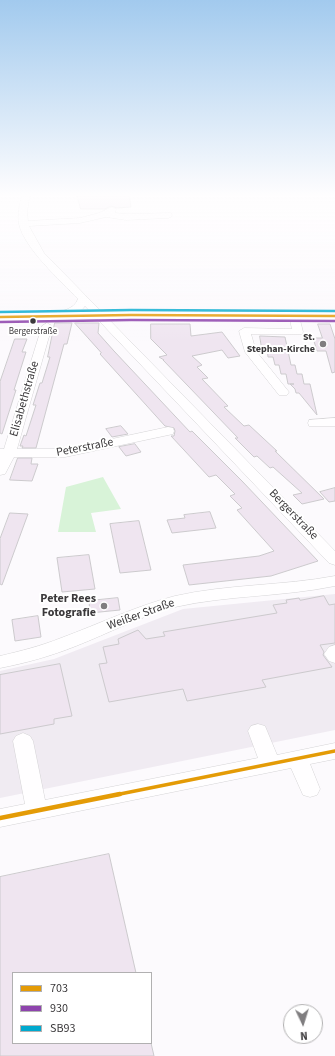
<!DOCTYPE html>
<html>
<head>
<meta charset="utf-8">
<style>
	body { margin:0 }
	#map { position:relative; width:335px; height:1056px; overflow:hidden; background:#fcfafd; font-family:"Source Sans 3",sans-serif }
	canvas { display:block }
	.legend { position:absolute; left:12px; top:972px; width:140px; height:72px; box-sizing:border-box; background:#fff; border:1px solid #b1b0b1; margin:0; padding:5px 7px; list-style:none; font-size:12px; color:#3b393b }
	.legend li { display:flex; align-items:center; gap:8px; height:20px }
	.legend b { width:20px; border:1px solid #b1b0b1 }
	.north { position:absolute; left:283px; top:1004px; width:40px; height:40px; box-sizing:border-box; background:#fff; border:1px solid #b1b0b1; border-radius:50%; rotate:176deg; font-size:11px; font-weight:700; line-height:16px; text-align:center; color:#3b393b }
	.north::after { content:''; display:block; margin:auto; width:14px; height:18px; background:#7f7d7f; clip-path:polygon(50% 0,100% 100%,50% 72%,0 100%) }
</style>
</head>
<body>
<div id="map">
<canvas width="335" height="1056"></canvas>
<ul class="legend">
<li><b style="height:5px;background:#e49b06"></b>703</li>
<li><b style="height:5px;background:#8e44ad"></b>930</li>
<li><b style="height:5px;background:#00a9ce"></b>SB93</li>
</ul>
<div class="north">N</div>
</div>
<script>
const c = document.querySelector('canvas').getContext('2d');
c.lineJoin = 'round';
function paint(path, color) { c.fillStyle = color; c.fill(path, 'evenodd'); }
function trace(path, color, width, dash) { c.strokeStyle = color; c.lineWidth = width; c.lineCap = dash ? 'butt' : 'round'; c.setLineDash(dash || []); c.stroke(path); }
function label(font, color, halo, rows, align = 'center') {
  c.font = font + ' "Source Sans 3",sans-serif'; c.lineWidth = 4; c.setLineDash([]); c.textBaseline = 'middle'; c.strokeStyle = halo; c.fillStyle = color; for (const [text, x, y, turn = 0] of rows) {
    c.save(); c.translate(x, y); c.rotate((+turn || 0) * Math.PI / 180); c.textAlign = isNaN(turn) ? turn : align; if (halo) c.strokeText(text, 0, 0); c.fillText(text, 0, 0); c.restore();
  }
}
const built = new Path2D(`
	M335,594V730L0,798V671L54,659L183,609Z`);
const green = new Path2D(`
	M103,477L121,509L91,513L96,532H58L66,487Z`);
const building = new Path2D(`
	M77,194H129L131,207L117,208L111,206L105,209H81Z
	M55,323H72L67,344H64L36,448H22L23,446H20L24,435L26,436L36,405H33L40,383H42L50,357H48Z
	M75,323H99L98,333L114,351L190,432L192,431L242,481L318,561L271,576L189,585L183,565L259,556L274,551L237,510L242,508L230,496L235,494L216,475L209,477L171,436H174L175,431L174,428L165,426L100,354L101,353Z
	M151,324H190L191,336L222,332L240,356L228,358L222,350L192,356L202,365L197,367L208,378L202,379L228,406L224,407L244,426L249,425L277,451H275L324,499L302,504L293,495L302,493L273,467L270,468L257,456L254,457L235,438H238L163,360H164L159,357L167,355L151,339Z
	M318,324H330L335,339V372L332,373L326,351H317L313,338H322Z
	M260,336L285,337L291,365H295L297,374H302L304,384H310L317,415L299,393H296L295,389L290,384H294H288L286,374H281L279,365H275L273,357H268L267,348H262Z
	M15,339H27L22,352H26L14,390H16L2,434L0,433V382Z
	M121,426L128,434L112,437L106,429Z
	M135,444L141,452L126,456L119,447Z
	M18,458H32L31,464H38L32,481L10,480Z
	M335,488V501L329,502L320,492Z
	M210,512L216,528L172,533L167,520L185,518L184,515Z
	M10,513L28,514L2,585L0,584V539Z
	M139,521L151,570L120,573L110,524Z
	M89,555L95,589L62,592L57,558Z
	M324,596L329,605L335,604V643L320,645L324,652L323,655L332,667L262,680L266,687L187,701L183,689L109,702L99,664L107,663L103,647L119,644L118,639L138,630L146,639L165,636L163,632L277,613L273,605L287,603L286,600L299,598L300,600Z
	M118,598L120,610L90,613L89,601Z
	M38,616L41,637L15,641L12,620Z
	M60,664L72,716L54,719V724L0,734V675Z
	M109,854L136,973H13V1043H151L154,1056H0V877Z`);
const minor = new Path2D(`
	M22,194H30L27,212L28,221L80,218L99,213L112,207L116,209L115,213L126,214L171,213L172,215L171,217L168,218L126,220L106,217L80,223L29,226L44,253L335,551V565L329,563L85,306C79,314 67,321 57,318L56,316C63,308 73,311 78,299C61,281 24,248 19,224C17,216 20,203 22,194Z
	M294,313L299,316L303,332L302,334H251L256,351L289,392L287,395H279L245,352L239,331L244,328L292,329L289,316Z
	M47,323L52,326L17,449H65L168,427L173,428L174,431L173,434L65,457H14L5,474L0,475V449H4L42,326Z
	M335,418V426H309L308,423L309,420Z
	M335,576V586C282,597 228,595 175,607C141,616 109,633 76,646C51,656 26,663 0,668V656C21,651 41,646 61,638C99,624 136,606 175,596C228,584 282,586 335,576Z
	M335,645V663L329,661L324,654L329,647Z
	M258,724L265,726L277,755L335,743V759L310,764L320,789L317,795L310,797L303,795L291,768L0,827V809L25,804L13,741L16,736L23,733L30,736L33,741L45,800L258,758L248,731L251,726Z`);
const major = new Path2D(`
	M131,311L335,312V320L131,319L0,321V313Z`);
const bus1Far2 = new Path2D(`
	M0,317L131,315L335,316`);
const bus1Far1 = new Path2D(`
	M115,795L335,751`);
const bus1 = new Path2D(`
	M0,818L120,794`);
const bus2 = new Path2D(`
	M0,322L131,320L335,321`);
const bus3 = new Path2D(`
	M0,312L131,310L335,311`);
const markers = [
	[33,321,3.5,"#3b393b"],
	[323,344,4,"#7f7d7f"],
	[104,606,4,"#7f7d7f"]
];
const farBusnames = [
	["Bergerstraße",33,332]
];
const farPoinames = [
	["St.",315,338],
	["Stephan-Kirche",315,350]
];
const streetNames = [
	["Elisabethstraße",25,399,-74],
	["Peterstraße",85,448,-11],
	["Bergerstraße",293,515,46],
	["Weißer Straße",141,615,-20]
];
const poiNames = [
	["Peter Rees",96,599],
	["Fotografie",96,613]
];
paint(built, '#f0ebf2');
paint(green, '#d8f3d8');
paint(building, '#efe5f0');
trace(building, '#cccacd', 1);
trace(minor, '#d5d4d6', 1);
trace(major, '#d5d4d6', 1);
paint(minor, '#fffeff');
paint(major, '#fffeff');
trace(bus1Far2, '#e49b06', 2.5);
trace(bus1Far1, '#e49b06', 3.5);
trace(bus1, '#e49b06', 4.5);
trace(bus2, '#8e44ad', 2.5);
trace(bus3, '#00a9ce', 2.5);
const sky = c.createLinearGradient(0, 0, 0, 342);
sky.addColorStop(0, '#a2caee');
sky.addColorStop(0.57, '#fefdfe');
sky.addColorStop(1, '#fefdfe00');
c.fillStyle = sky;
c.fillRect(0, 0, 335, 342);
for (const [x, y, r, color] of markers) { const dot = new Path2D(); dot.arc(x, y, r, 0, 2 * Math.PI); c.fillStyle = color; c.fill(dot); trace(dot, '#fff', 1.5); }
label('9px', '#3b393b', '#fff', farBusnames);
label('bold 10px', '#3b393b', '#fff', farPoinames, 'right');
label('12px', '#3b393b', '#fff', streetNames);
label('bold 12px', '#3b393b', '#fff', poiNames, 'right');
</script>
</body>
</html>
